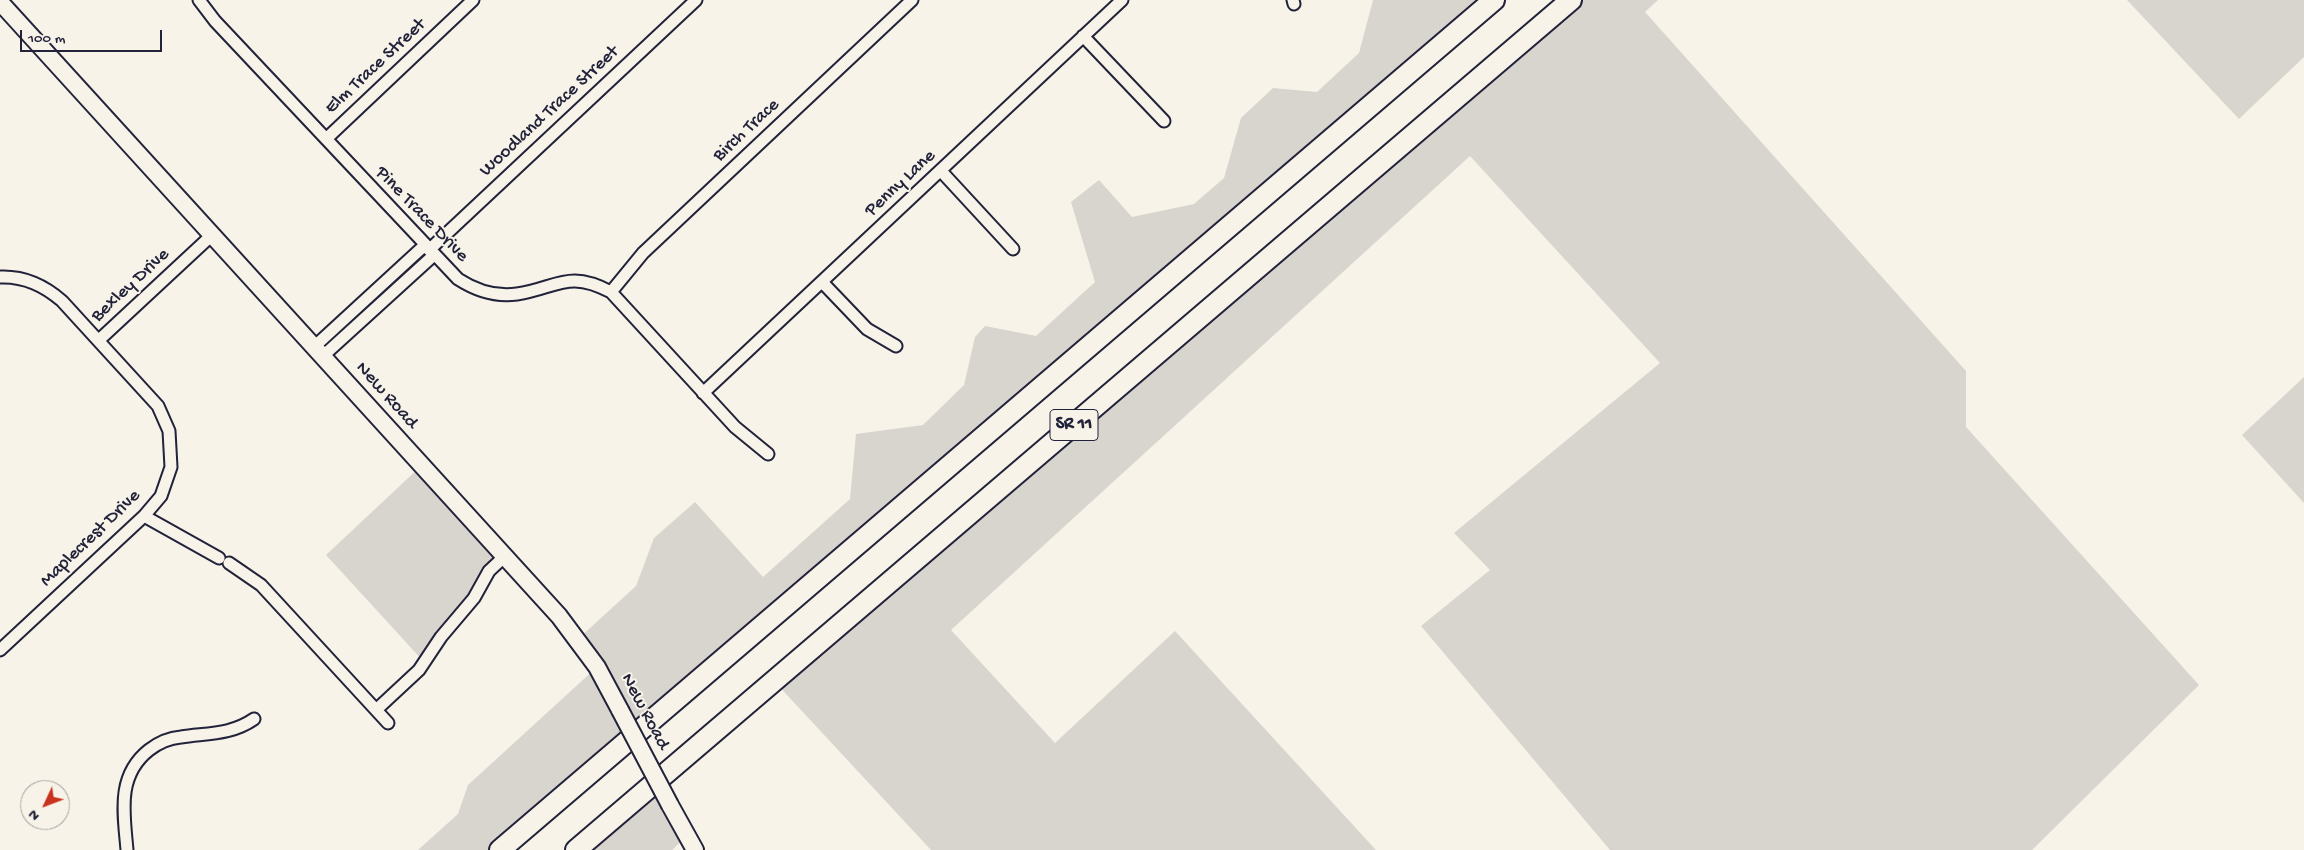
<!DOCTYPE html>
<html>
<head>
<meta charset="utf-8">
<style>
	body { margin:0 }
	#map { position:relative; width:2304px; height:850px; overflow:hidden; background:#f7f3e8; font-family:"Gochi Hand",sans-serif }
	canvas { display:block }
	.north { position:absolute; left:20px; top:780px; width:50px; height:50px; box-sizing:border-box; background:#f7f3e8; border:1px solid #a29fa3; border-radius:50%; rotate:227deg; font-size:14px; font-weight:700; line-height:20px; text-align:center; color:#22223b }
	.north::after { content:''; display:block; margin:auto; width:18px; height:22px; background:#c8321e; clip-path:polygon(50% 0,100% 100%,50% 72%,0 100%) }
	.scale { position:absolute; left:20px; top:30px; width:142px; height:22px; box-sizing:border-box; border:2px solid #22223b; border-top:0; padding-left:6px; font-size:15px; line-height:18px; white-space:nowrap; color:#22223b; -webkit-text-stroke:4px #f7f3e8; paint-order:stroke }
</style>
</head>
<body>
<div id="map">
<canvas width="2304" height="850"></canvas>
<div class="north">N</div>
<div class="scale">100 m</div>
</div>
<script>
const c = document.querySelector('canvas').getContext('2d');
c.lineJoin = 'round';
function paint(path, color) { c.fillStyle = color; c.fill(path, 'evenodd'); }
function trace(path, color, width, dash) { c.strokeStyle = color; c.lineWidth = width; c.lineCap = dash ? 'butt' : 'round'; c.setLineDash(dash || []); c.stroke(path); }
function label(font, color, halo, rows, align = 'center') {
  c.font = font + ' "Gochi Hand",sans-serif'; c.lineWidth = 4; c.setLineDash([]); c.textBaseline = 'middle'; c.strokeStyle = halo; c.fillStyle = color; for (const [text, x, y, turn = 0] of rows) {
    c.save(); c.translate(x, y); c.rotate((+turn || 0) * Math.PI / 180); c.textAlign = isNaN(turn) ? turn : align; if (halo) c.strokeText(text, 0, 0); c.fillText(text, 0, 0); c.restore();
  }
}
const green = new Path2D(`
	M1373,0H1494L501,850H418L458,814L468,785L597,667L578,639L636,586L654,538L695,502L763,577L850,499L856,434L923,425L964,385L975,337L985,326L1036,336L1095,282L1071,202L1099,180L1132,217L1194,204L1224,178L1241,118L1273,88L1317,92L1359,53Z
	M1571,0H1658L1645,12L1966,371V427L2199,685L2032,850H1610L1421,626L1490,570L1454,533L1660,363L1470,156L951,630L1055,743L1175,631L1376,850H931L774,681Z
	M2127,0H2304V57L2239,119Z
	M2304,377V503L2242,435Z
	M422,465L505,556L425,663L326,555Z
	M657,781L687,836L672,850H576Z`);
const street = new Path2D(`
	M199,0L215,21L458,279C475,290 496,297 517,294C557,288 568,269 611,292L735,427L768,454
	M1293,0L1294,4
	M1083,36L1164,121
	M326,139L473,0
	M941,171L1013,249
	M429,250L696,0
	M0,277C24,276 45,286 62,301L158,406L169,431L171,467L161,496L144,516L0,650
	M822,282L867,329L896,346
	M611,292L643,253L912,0
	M99,340L212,235
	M314,347L425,245
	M323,356L434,255
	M703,393L1122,0
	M144,516L219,558
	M229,563L261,585L388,723
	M376,710L419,670L441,637L474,598L489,571L505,556
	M127,850C124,814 116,776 149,750C158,743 169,738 181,737C207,733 231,735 254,719`);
const secondary = new Path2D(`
	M0,2L559,616L597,667L620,710
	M670,805L695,850`);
const highway = new Path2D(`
	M500,850L1494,0
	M576,850L1571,0`);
const secondaryBridge = new Path2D(`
	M620,710L670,805`);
const shields = [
	[1074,425,48]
];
const shieldNames = [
	["SR 11",1074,425]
];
const streetNames = [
	["Elm Trace Street",376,67,-43],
	["Woodland Trace Street",550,112,-43],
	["Birch Trace",747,131,-43],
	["Penny Lane",901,184,-43],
	["Pine Trace Drive",421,215,46],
	["Bexley Drive",131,286,-43],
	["New Road",386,396,48],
	["Maplecrest Drive",91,539,-44],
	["New Road",644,712,62]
];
paint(green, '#d8d5cf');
trace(street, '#22223b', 15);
trace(secondary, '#22223b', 20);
trace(highway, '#22223b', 24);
trace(street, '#f7f3e8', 11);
trace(secondary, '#f7f3e8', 16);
trace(highway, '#f7f3e8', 20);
trace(secondaryBridge, '#22223b', 20, []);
trace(secondaryBridge, '#f7f3e8', 16);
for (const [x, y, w] of shields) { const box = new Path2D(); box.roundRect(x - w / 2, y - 15.5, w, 31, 4); c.fillStyle = '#f7f3e8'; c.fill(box); trace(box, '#22223b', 1); }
label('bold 18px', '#22223b', null, shieldNames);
label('19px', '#22223b', '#f7f3e8', streetNames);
</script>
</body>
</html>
